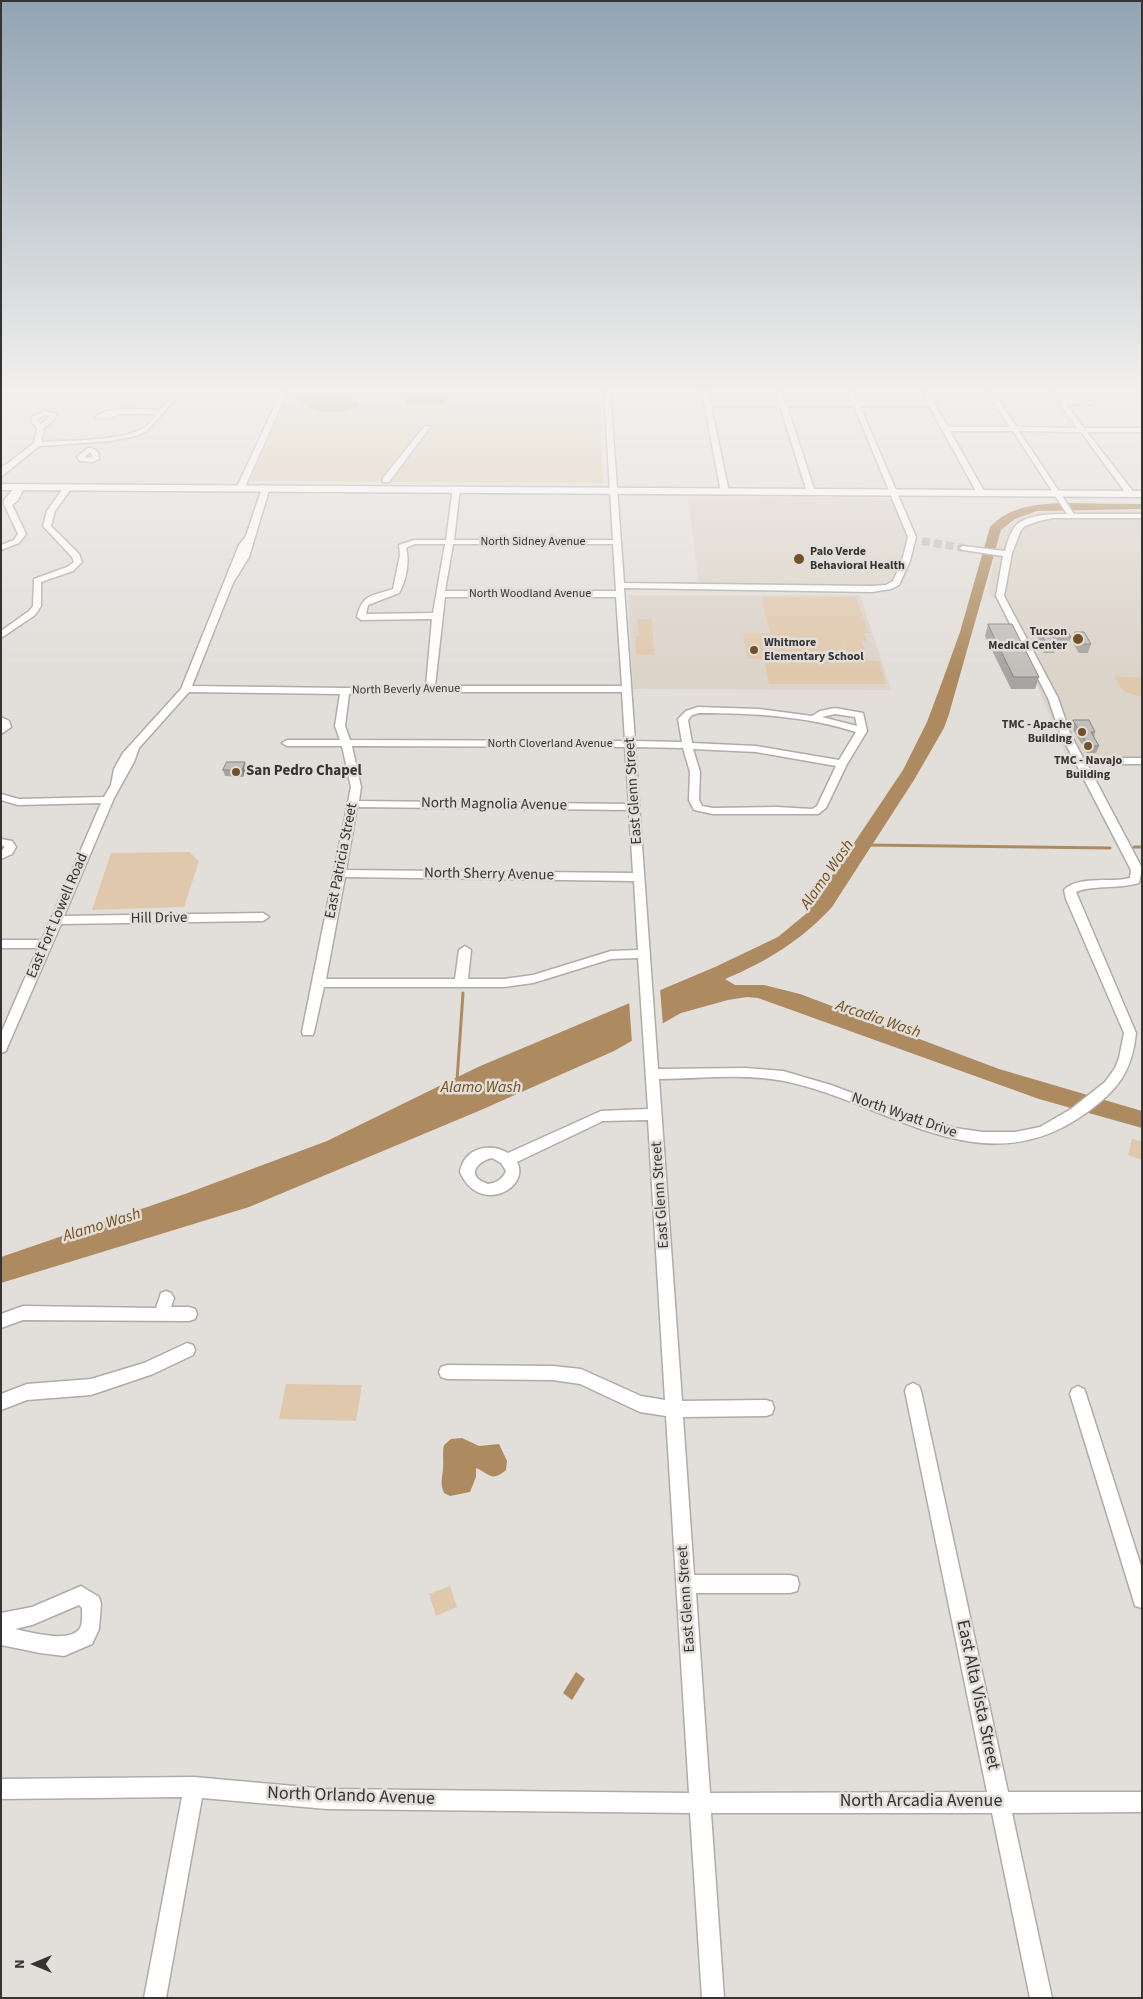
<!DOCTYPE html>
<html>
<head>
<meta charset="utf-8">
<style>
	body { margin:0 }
	#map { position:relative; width:1143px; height:1999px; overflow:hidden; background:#e2deda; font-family:"Source Sans 3",sans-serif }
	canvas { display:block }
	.frame { position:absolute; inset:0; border:2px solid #363432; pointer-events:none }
	.north { position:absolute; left:10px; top:1939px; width:50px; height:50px; -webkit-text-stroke:4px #e2deda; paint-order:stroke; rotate:270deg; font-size:14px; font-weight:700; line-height:20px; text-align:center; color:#363432 }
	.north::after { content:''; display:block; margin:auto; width:18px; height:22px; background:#363432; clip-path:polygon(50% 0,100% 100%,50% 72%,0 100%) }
</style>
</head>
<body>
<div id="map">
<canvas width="1143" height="1999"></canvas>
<div class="frame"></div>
<div class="north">N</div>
</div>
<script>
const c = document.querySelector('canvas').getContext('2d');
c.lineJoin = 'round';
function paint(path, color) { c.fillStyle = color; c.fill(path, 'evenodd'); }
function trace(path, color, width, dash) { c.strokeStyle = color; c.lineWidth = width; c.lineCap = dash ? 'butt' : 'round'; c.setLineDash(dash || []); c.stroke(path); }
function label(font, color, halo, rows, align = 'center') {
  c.font = font + ' "Source Sans 3",sans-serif'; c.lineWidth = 5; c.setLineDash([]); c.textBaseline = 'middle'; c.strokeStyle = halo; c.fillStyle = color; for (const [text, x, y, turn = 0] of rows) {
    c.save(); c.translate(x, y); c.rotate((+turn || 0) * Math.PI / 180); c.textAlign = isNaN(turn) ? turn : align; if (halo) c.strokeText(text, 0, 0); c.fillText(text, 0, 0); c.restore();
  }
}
const built = new Path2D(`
	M688,497L892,498L909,538L893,581L885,585L851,587L699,585Z
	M1047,510H1142V764H1070L1034,678L996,600L987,592L1001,530L1021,516Z
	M628,595H860L891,690L633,689Z`);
const green = new Path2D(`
	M288,392H599L603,483L250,481Z
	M761,597H856L869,633H864L867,641H862L866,655H847L840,633L846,656H866L868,661H879L886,684H769L764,659H748L743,633H770Z
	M637,619H652L654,655H636L635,636H639Z
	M1114,676L1142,678V697L1123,691Z
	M189,852L199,861L184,907L92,910L111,853Z
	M1132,1139L1142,1142V1160L1128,1155Z
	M286,1384L362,1385L356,1421L279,1419Z
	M450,1586L457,1607L436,1616L429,1594Z`);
const water = new Path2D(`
	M308,392H330L357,402L359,406C345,415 311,415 301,400L303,395Z
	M406,399H446L445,404L405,405Z
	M1064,503L1142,504V509L1037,511L1015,519L1001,530L949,714L944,728L914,780L832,907C802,940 766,962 725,979L735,985H764L800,994L999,1069L1142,1111V1128L1039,1099L758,998L747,997L728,1000L681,1013L614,1051L481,1110L249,1207L1,1283V1257L185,1194L327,1141L478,1067L715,967L778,937L807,913L903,770L927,722L942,682L960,632L990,527C1010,506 1037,504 1064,503Z
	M462,1438L479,1446L499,1444L507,1461L506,1470C491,1483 489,1473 476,1468V1477L470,1492L450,1496L444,1493C440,1484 442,1479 443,1469C444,1462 442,1454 444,1445L451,1439Z
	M576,1672L585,1679L572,1700L563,1693Z`);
const pier = new Path2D(`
	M660,988L663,1026L632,1043L629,1001Z`);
const stream = new Path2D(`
	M868,845L1110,848
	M1134,847H1142
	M457,1080L463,993`);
const minorTunnel = new Path2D(`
	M922,541L963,548`);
const minor = new Path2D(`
	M281,392H287L245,487L238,489L237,487Z
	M604,392H610L624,583L872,586L886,585L893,581L902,561L908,537L854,406H787L815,492L811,494L807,492L780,406H711L729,492L725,494L721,492L702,392H708L710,402H779L776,392H782L785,402H852L848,392H854L858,402H927L922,392H928L948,427H1010L987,392H993L1017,427L1077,428L1051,392H1057L1063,400L1094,401L1095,402L1092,404H1066L1084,428H1142V432H1087L1135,494L1131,496H1128L1081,432L1019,431L1074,514H1142V518H1053L1039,521L1025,526L1021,530L1012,553L1004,596L1058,698L1070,733L1083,758H1142V764H1087L1142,868L1139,883C1119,889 1092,885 1076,892L1136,1033C1132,1072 1117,1091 1086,1113C981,1189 888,1102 784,1081C743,1073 700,1079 659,1079L682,1401L766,1400L772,1402L774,1408L772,1414L766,1416L683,1417L694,1575H790L797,1577L799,1584L797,1591L790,1593H696L710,1793L987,1792L905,1391L907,1386L913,1383L919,1386L921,1391L1008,1792H1142V1812L1012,1813L1052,1998H1030L992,1813H711L724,1998H702L690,1813L327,1809L202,1798L166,1998H144L182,1797L1,1799V1779L194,1777L327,1789L689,1793L666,1416L640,1412L580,1384L553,1380L447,1379L441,1377L439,1372L441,1367L447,1365L553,1366L581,1369L641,1396L665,1400L648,1120L603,1121L517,1162C531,1188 479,1216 460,1172C464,1148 489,1142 508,1153L601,1111L648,1109L638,958L611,959L533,983L504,987H324L314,1032L313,1035H303L302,1032L351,787L342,746H287L282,743L287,740H340L335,726L340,694L189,692L139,748L134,762L114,798L64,916L263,913L269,917L263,921L61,924L7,1048L6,1051L1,1053V1033L38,948H1V940H42L101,803L18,805L1,800V794L19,799L104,797L111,785L114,769L123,753L181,689L239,545L246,536L263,485L270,487L249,557L233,583L192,686L345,688L426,686L432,619L361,620L357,617C362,594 372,596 393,589L400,555L399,545L414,540H446L453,487L460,489L454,540H613ZM860,406H929L977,493L981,495L985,493L950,431H1013L1067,514C1052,514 1023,514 1014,528C1009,535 1007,544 1005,551L963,546L959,548L963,550L1003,556L996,596L1048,698L1060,733L1131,870L1130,878L1125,879C1108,882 1077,876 1064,890L1066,899L1124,1033L1119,1058L1115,1068L1105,1082L1071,1109L1040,1127L1015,1132H982L955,1128L908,1114L831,1085L783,1071L746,1068L658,1069L635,747L683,748L690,772L689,800L694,810L713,814H818L826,808L847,764L867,731L863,713L835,708L820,711L812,716L759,709L698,707L686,711L678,719L682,742L635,741L624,588L872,592L891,589L899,585L910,561L916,537ZM415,544H445L433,613L366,614L368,605L399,593C406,581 410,561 406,548ZM453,544H613L616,591H445ZM445,597H616L622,686H435ZM430,692H622L625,741L350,740L345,726L349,694ZM699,713C752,713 806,716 856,732L839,760L756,746L692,743L688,720L692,715ZM835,714L855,717L857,726L822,717ZM352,746L625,747L629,804L359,801L361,787ZM693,749L756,752L836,766L817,806L812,809L777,807L713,808L702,806L699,800L700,772ZM357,807L629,810L633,873L346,870ZM345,877L634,881L638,950L611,951L533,975L504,979H468L471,950L465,946L459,950L455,979H326ZM492,1158L501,1163L506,1171C503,1179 496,1183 488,1184C466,1177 475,1162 492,1158Z
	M169,400L174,401L147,431L136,436L110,441L39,446L1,477V467L7,464L34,443L37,428L33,424L31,418L44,411L57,414L52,422L44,428L41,442C68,440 120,442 143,428C149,425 153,419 156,414H119L110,418H96V416C114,405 139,410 159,410ZM45,415L50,416L41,424L38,422L37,419Z
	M425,426L430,427L389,482H383V478Z
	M88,448H92L98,452L99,459L92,462L80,461L77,457ZM90,452L93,457L85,458V457Z
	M18,484L25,486L18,500L12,505L26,534L19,543L1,550V545L14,540L18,534L4,504V500Z
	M66,484L73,486L55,511L51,526L79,554L82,562L73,571L41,582V606L35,615L1,638V631L29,611L33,606L34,579L67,567L74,562L72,557L43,526L47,511Z
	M1,717L9,721L11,727L1,734Z
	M1,839L12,841L16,847L12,854L1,859V851L5,847L1,845Z
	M166,1291L171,1293L174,1298L171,1307H189L195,1309L197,1314L195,1319L189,1321L23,1320L1,1328V1314L23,1306L156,1308L161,1293Z
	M187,1343L193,1345L195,1350L193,1355L153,1374L91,1395L27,1400L1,1410V1394L27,1384L91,1379L144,1363Z
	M1078,1386L1084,1389L1086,1394L1142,1569V1608L1135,1606L1133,1599L1070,1394L1072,1389Z
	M81,1586L99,1597L101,1604L99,1629L92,1644L64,1656L40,1653L1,1645V1613L32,1607ZM79,1605L82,1608C82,1614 83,1623 80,1628C71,1644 29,1632 15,1629L32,1625Z`);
const major = new Path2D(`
	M1,484L1142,491V497L1,490Z`);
const wall = new Path2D(`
	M988,624L1039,677L1035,689H1011L985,636Z
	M1053,629L1071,637L1068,646H1057L1054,653H1044L1037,641L1040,632L1052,634Z
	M1075,632L1091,644L1088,653H1079L1072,642Z
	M1073,720L1095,732L1094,737L1099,746L1096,753H1087L1071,726Z
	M245,762L246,769L243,777L225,776L223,770Z`);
const shadedWall = new Path2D(`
	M245,762L246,769L243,777L242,770Z`);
const building = new Path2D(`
	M988,624H1012L1039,677H1014Z
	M1053,629H1066L1071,637H1059Z
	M1040,632H1051L1057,644H1047Z
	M1075,632H1084L1091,644H1081Z
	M1073,720H1089L1095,732H1091L1099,746H1089Z
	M227,762H245L242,770H223Z`);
const markers = [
	[799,559,6,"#725128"],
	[1078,639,6,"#725128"],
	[754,650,5,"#725128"],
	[1082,732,5,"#725128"],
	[1088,746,5,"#725128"],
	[236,772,5,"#725128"]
];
const farStreetnames = [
	["North Sidney Avenue",533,542],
	["North Woodland Avenue",530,594],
	["North Beverly Avenue",406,690,-1],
	["North Cloverland Avenue",550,744]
];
const farPoinames = [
	["Palo Verde",810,552],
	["Behavioral Health",810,566],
	["Tucson",1067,632,"right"],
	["Medical Center",1067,646,"right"],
	["Whitmore",764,643],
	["Elementary School",764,657],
	["TMC - Apache",1072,725,"right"],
	["Building",1072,739,"right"],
	["TMC - Navajo",1088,761,"center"],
	["Building",1088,775,"center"]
];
const poiNames = [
	["San Pedro Chapel",246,772]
];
const streetNames = [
	["East Glenn Street",634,791,-94],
	["North Magnolia Avenue",494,805,1],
	["East Patricia Street",342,861,-79],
	["North Sherry Avenue",489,875,1],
	["East Fort Lowell Road",58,916,-67],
	["Hill Drive",159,919,-1],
	["North Wyatt Drive",904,1116,19],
	["East Glenn Street",661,1195,-94],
	["East Glenn Street",687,1599,-94]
];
const waterNames = [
	["Alamo Wash",828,875,-55],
	["Arcadia Wash",878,1020,19],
	["Alamo Wash",481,1088],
	["Alamo Wash",102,1226,-17]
];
const nearStreetnames = [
	["East Alta Vista Street",977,1695,78],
	["North Orlando Avenue",351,1797,2],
	["North Arcadia Avenue",921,1802]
];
paint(built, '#dcd3c9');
paint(green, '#e0c8ad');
paint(water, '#ae8a60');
paint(pier, '#e2deda');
trace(stream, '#ae8a60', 3);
trace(minorTunnel, '#c0bcb8', 8, [8, 4]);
trace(minor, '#afaba7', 3);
trace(major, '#afaba7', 3);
paint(minor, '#fff');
paint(major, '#fff');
paint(wall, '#a7a4a1');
paint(shadedWall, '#888683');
paint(building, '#c2bfbb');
trace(building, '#888683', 1);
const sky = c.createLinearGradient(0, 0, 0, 672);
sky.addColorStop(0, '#91a3b2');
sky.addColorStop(0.58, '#f2f0ee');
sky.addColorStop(1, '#f2f0ee00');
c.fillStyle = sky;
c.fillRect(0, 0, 1143, 672);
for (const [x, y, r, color] of markers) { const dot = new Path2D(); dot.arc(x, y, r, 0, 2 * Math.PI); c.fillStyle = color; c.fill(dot); trace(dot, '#e2deda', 2); }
label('12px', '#363432', '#e2deda', farStreetnames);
label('bold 12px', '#363432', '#e2deda', farPoinames, 'left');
label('bold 15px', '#363432', '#e2deda', poiNames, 'left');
label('15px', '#363432', '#e2deda', streetNames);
label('italic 16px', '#744e1d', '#e2deda', waterNames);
label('18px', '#363432', '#e2deda', nearStreetnames);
</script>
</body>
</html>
